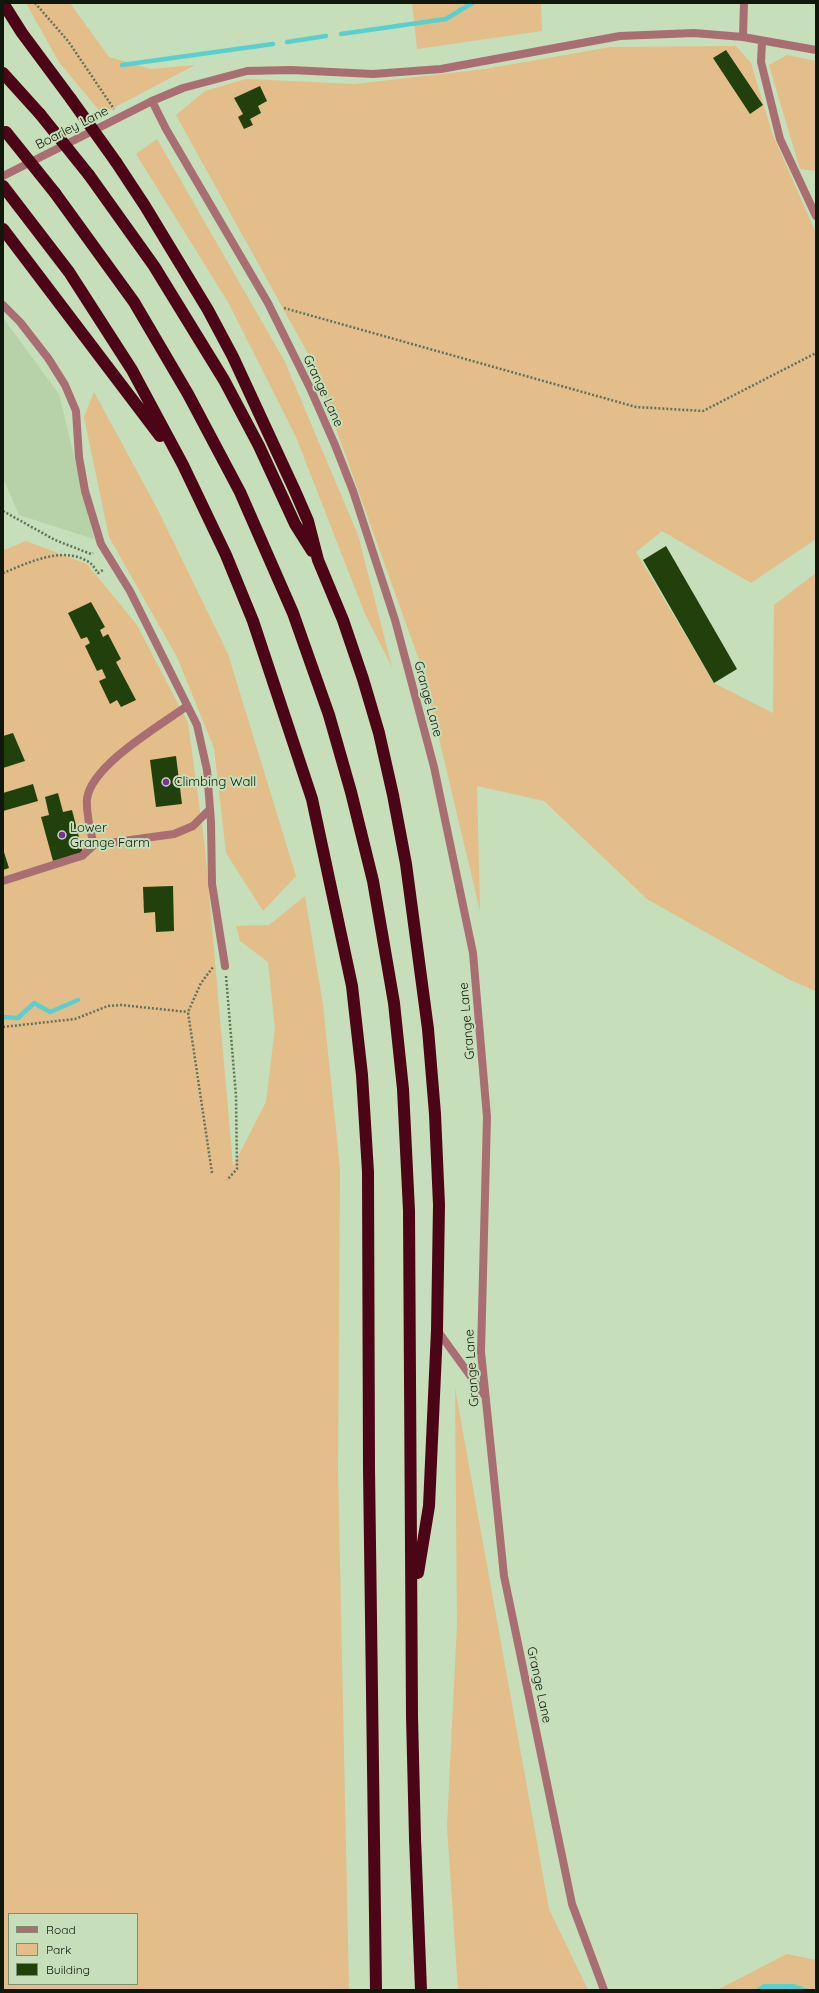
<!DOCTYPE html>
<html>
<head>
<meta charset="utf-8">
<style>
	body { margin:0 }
	#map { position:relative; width:819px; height:1993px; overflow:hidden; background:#c6deb9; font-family:Quicksand,sans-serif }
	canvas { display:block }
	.frame { position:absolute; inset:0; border:4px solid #10180b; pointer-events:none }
	.legend { position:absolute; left:8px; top:1913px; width:130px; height:72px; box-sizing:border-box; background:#c6deb9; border:1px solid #7d8f73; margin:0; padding:5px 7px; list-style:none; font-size:12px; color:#10180b }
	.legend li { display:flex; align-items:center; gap:8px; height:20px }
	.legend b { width:20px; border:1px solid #7d8f73 }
</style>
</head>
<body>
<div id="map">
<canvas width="819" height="1993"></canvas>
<div class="frame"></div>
<ul class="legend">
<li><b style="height:5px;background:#a86e72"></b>Road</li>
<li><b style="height:11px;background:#e3bd8a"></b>Park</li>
<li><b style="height:11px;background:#22400c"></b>Building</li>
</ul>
</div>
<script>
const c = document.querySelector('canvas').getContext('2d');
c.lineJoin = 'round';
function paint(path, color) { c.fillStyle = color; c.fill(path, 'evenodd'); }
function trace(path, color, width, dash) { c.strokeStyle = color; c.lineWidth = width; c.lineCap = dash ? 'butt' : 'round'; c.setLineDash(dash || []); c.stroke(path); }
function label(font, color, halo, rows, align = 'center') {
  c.font = font + ' Quicksand,sans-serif'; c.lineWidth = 4; c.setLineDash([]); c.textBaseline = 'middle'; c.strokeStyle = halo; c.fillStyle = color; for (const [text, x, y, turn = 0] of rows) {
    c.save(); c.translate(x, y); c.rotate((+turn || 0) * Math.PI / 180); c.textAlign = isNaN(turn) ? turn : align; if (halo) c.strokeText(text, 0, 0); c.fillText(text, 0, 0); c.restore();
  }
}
const built = new Path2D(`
	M3,318L59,394L94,539L19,515L3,478Z`);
const green = new Path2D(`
	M26,3H70L109,57L151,69L195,65L102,114L59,62Z
	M412,3H541L542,31L417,49Z
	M736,46L751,63L772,133L816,233V539L751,583L662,531L636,552L714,683L773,713L774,605L816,573V991L790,980L647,899L544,801L477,786L480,911L423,671L311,359L176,115L205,91L246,79L355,84L485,69L611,47Z
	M787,55L816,61V171L800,169L769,65Z
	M157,139L285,362L358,535L392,667L365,614L296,437L228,302L136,154Z
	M94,392L158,510L228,654L296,876L263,911L226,853L214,748L177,657L109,537L84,417Z
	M26,541L87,564L137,625L188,723L205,848L233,1166L266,1102L275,1028L268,962L240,941L236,926L269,925L305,896L323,1005L340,1168L338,1470L349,1990H3V548L4,550ZM9,1914H137V1984H9Z
	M455,1388L549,1909L588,1990H458L447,1826L457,1625Z
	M787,1954L816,1960V1990H811L794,1984H763L755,1990H717Z`);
const water = new Path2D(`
	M763,1984H794L811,1990H755Z`);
const stream = new Path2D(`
	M341,34L446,19L472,3
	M287,42L326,36
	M122,65L273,44
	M3,1017L18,1018L34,1003L50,1012L78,1000`);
const building = new Path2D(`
	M726,50L763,105L750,114L713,58Z
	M260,86L267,101L258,106L261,113L250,119L253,125L244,129L238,117L243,114L234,98Z
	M666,546L737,669L714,683L643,560Z
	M91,602L105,627L100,630L103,637L108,634L121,659L116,662L136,700L121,707L117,700L110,704L99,681L106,678L102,669L97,671L85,646L90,643L87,637L81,639L68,613Z
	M13,733L25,761L3,768V736Z
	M176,756L182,804L156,807L150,760Z
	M33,784L38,801L3,811V793Z
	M58,793L63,812L72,810L83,853L53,861L41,817L49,815L45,797Z
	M3,849L9,868L3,870Z
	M173,886L174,931L156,932L155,912L144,913L143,887Z`);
const path = new Path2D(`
	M35,3L68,41L114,109
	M284,308L636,407L703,411L816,353
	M3,511L55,540L91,554L93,553
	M3,573C28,563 61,546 87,561C92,563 95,569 98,573L103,570
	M226,976L236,1096L237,1169L227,1180
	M3,1027L75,1019L108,1006L121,1005L188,1012
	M212,1173L188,1012L201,983L213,967`);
const service = new Path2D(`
	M94,845C90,830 86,814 87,799C91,765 161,725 187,706
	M3,881L75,858L82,856L94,845L174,834L193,826L210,809
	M437,1330L485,1396`);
const minor = new Path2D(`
	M743,37L744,3
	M762,42L761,62L780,139L816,216
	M152,101L183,88L247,71L291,70L373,74L441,69L620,36L694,33L743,37L816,50
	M3,305L20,322L48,358L65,385L76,411L79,457L85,491L101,544L130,591L197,725L207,770L211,822L212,884L225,966`);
const tertiary = new Path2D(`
	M3,176L152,101L166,129L268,303L310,388L335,445L353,491L395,620L434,767L473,953L487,1117L481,1352L504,1576L572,1904L604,1990`);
const motorway = new Path2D(`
	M3,3L22,33L71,99
	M3,73L40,114
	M116,162L145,206L208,310L233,357L295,491L308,521L318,560L343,620L363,679L379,733L393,795L406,864L428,1029L435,1114L439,1205L437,1330L429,1506L418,1573
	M89,175L154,266L224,380L259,446L295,524L312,551
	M3,186L69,272L132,370L183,465L226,555L253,621L312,799L352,986L362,1075L368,1172L369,1469L376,1990
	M55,193L134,302L188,394L240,492L293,613L329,715L351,792L373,881L394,1003L403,1089L409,1211L412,1716L415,1838L421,1990
	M3,229L160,436`);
const motorwayBridge = new Path2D(`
	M71,99L116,162
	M40,114L89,175
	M6,132L55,193`);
const markers = [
	[166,782,4,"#7f2e9e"],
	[62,835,4,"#7f2e9e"]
];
const streetNames = [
	["Boarley Lane",72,128,-27],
	["Grange Lane",323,391,65],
	["Grange Lane",428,699,75],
	["Grange Lane",467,1021,-95],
	["Grange Lane",472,1368,-94],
	["Grange Lane",539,1685,78]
];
const poiNames = [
	["Climbing Wall",174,782],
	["Lower",70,828],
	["Grange Farm",70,843]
];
paint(built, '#b7d2a8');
paint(green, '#e3bd8a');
paint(water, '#59d0cf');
trace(stream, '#59d0cf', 4.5);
paint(building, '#22400c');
trace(path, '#63725a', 2.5, [2, 2]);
trace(service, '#a86e72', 8);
trace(minor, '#a86e72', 8);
trace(tertiary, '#a86e72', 8);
trace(motorway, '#4b0516', 12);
trace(motorwayBridge, '#4b0516', 12);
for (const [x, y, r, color] of markers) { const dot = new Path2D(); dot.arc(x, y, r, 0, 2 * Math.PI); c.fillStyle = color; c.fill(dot); trace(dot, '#c6deb9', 1.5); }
label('13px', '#10180b', '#c6deb9', streetNames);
label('13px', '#10180b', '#c6deb9', poiNames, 'left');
</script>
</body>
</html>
